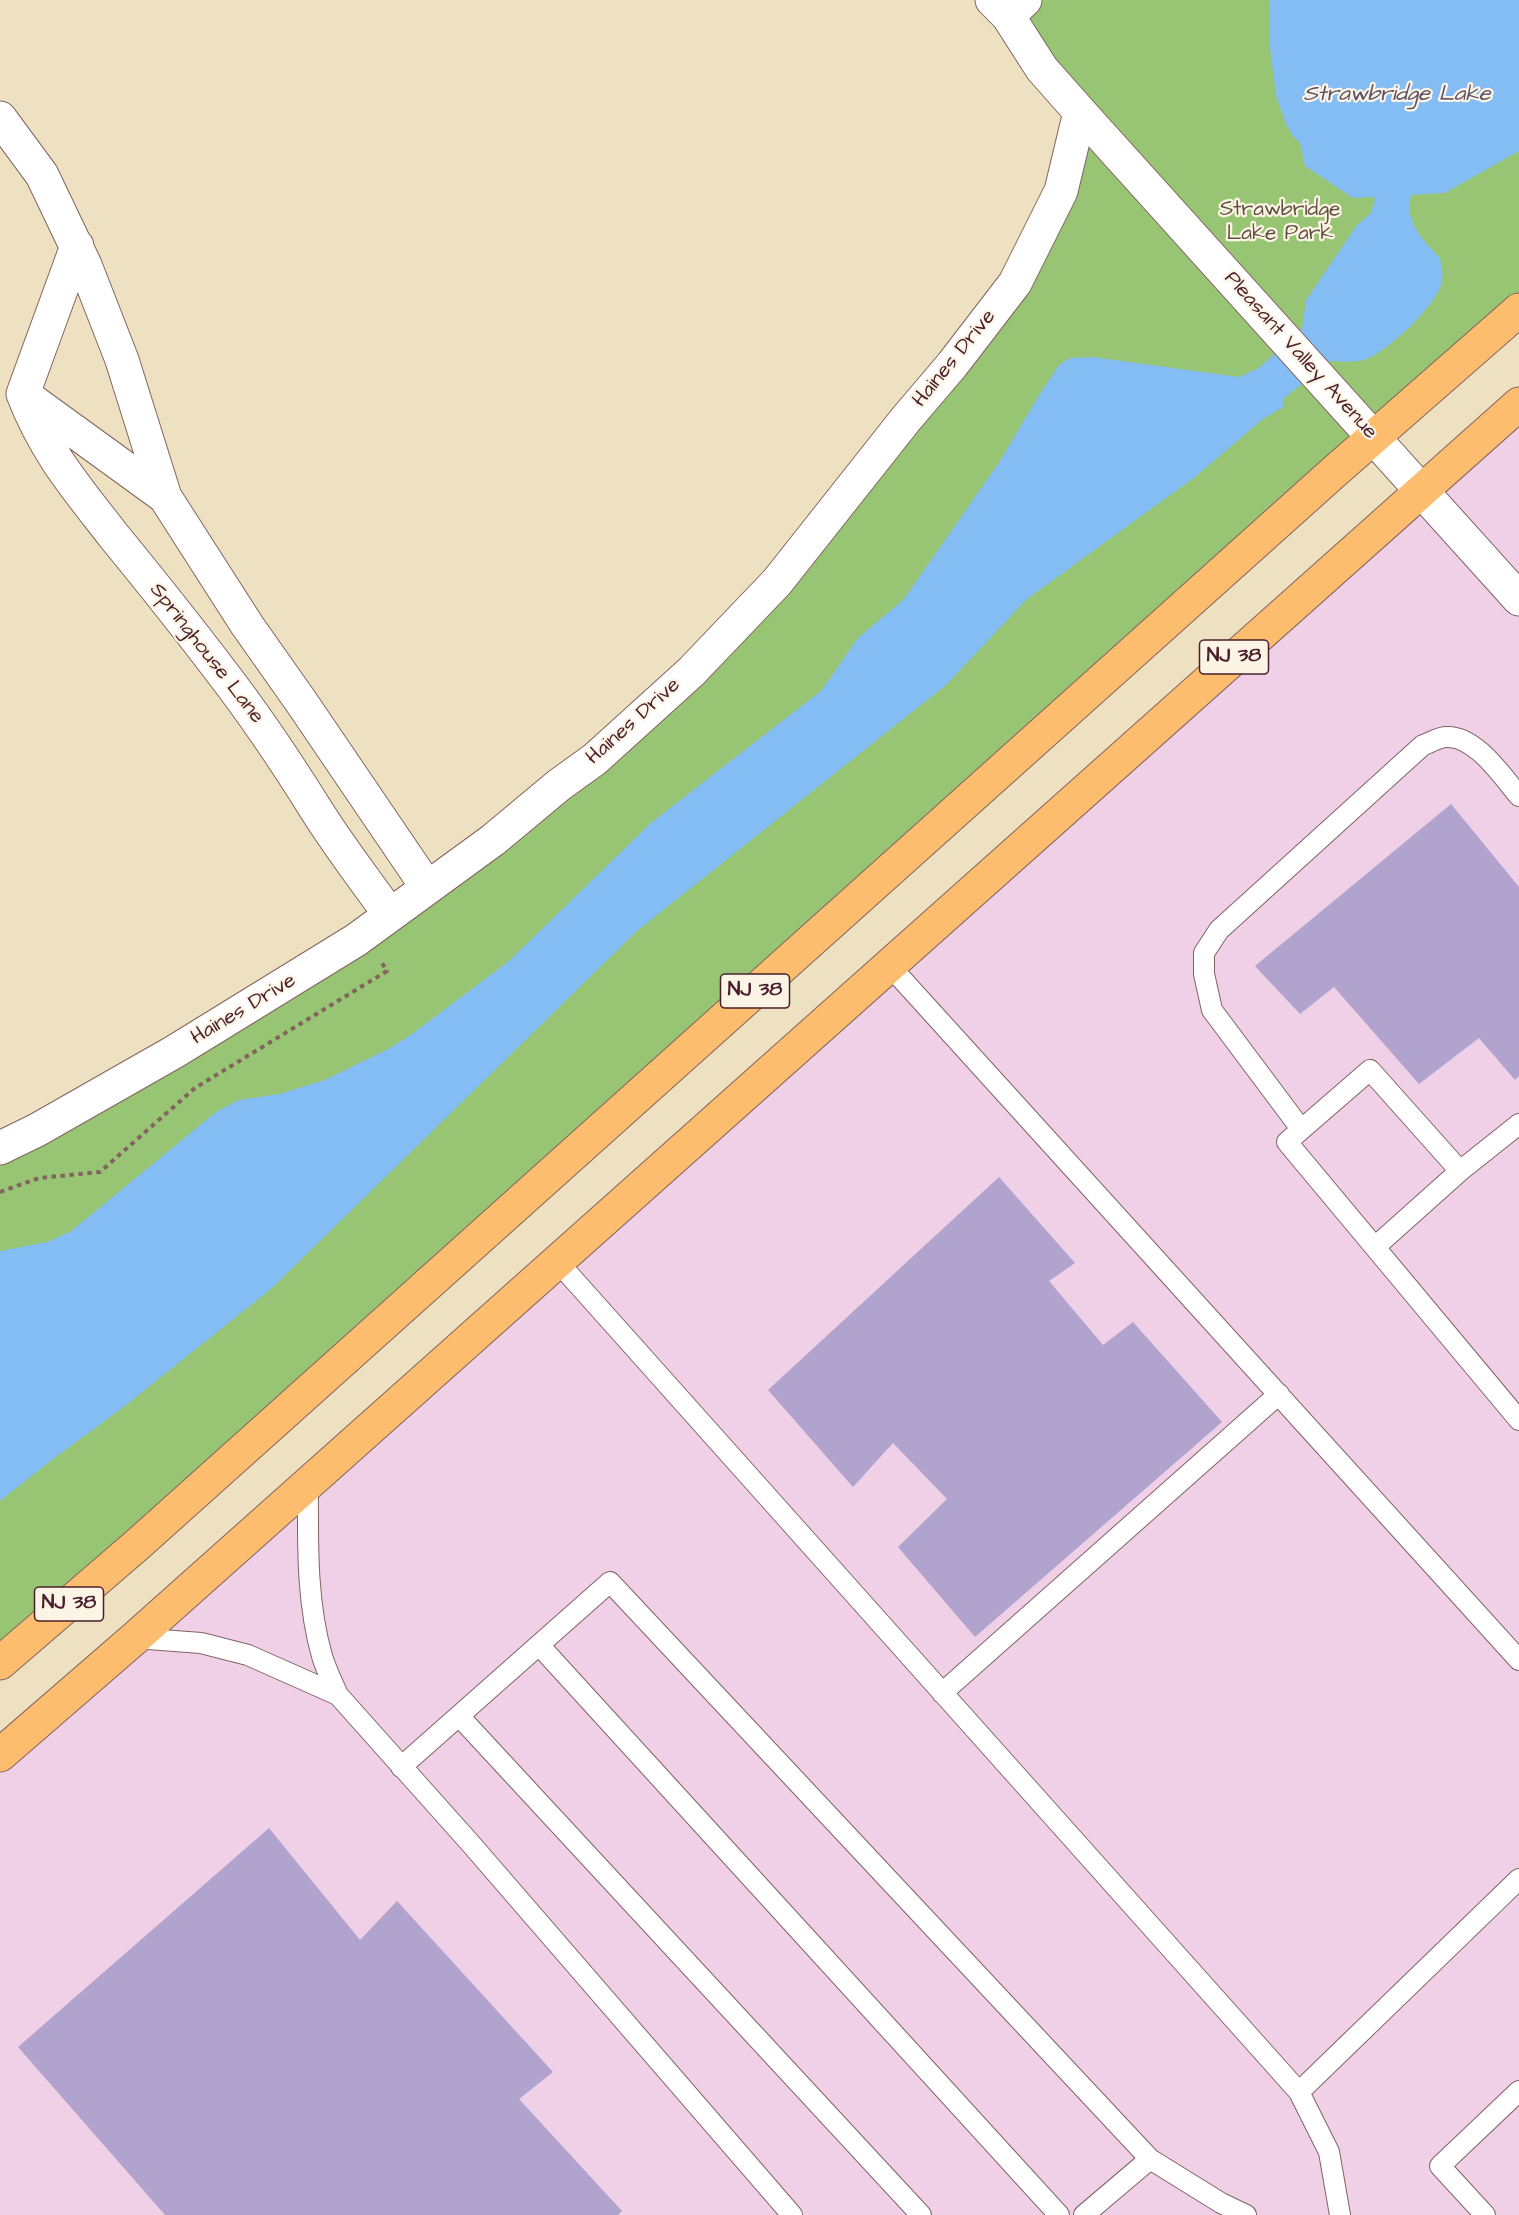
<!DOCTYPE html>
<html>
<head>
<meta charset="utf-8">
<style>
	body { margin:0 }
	canvas { display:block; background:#eee1c1 }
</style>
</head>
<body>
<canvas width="1519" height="2215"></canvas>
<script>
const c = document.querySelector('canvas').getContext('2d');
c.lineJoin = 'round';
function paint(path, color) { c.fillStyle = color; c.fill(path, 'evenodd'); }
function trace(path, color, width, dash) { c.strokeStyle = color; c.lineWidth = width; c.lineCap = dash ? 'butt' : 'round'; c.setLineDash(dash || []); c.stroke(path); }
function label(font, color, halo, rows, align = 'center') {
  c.font = font + ' "Architects Daughter",sans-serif'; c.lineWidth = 4.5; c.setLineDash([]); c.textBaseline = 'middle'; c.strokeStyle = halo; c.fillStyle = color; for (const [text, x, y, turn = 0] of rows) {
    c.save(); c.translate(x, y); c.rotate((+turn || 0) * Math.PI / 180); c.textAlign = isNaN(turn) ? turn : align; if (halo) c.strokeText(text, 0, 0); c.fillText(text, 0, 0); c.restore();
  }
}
const built = new Path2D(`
	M1519,404V2215H0V1755Z`);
const green = new Path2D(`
	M985,0H1519V310L0,1663V1142L427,887L691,672L1047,222L1080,112Z`);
const water = new Path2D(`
	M1269,0H1519V151L1445,193L1411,195C1404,221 1422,239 1439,257C1442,265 1444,276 1441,285C1433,309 1391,347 1369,358C1356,363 1344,362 1331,361L1284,398L1283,407L1263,419L1195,477L1027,599L946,685L637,931L271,1289L121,1409L53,1459L0,1501V1251L47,1242L70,1232L216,1112L239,1100L279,1094L325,1080L390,1048L412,1034L509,961L652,822L821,691L858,638L904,599L1000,461L1036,400L1059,365L1070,358L1092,357L1239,377L1259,368L1302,329L1306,300L1357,225L1371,213L1375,199L1373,197L1353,198L1305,166L1300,143L1293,136L1286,124L1276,96L1270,47Z`);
const building = new Path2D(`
	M1451,804L1519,887V1076L1515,1080L1479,1038L1419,1084L1334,987L1300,1014L1255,966Z
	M999,1177L1075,1263L1049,1281L1103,1345L1133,1322L1222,1422L975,1637L898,1547L947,1499L893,1443L853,1487L768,1390Z
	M269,1828L360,1940L397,1901L553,2072L519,2099L622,2211L618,2215H165L18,2047Z`);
const path = new Path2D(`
	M0,1192L39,1178L100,1172L195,1088L387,971L382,963`);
const service = new Path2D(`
	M889,965L1519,1660
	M1519,1124L1460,1171L1370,1070L1287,1142L1519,1420
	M1301,1129L1212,1010L1204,974V953L1219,930L1423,745C1430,743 1439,737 1446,737C1475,735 1502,776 1519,796
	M1375,1247L1460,1171
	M557,1261L1299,2092L1329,2152L1340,2215
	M135,1638L201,1643L248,1655L338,1695C332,1682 326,1669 322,1656C306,1600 308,1541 308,1484
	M539,1645L1059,2215
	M942,1693L1279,1394
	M338,1695L471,1844L792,2215
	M459,1716L921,2215
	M401,1767L610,1582L1150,2159L1084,2215
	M1299,2092L1519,1879
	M1150,2159L1221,2203L1246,2215
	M1485,2215L1440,2166L1519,2091`);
const minor = new Path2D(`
	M1008,16L1025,0
	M0,118L42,175L85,265L122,360L165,497L247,625L302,703L427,887
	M77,246L23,394C46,453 75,486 113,535C149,579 185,624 220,670C254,714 285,760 315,808C338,845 365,880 390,915
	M23,394L165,497
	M0,1148L37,1130L174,1052L356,940L493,840L559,785L595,759L691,672L777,582L906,419L952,365L1015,283L1061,191L1080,112`);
const tertiary = new Path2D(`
	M992,0L1008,16L1042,69L1080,112L1519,599`);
const trunk = new Path2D(`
	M0,1663L137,1545L1334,472L1519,310
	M0,1755L135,1638L1519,404`);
const shields = [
	[1234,657,69],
	[755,991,69],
	[69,1604,69]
];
const shieldNames = [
	["NJ 38",1234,657],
	["NJ 38",755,991],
	["NJ 38",69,1604]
];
const parkNames = [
	["Strawbridge",1280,211],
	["Lake Park",1280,235]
];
const streetNames = [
	["Pleasant Valley Avenue",1300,356,48],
	["Haines Drive",955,359,-51],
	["Springhouse Lane",206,654,52],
	["Haines Drive",634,722,-42],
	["Haines Drive",244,1010,-31]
];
const waterNames = [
	["Strawbridge Lake",1397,95]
];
paint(built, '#efd0e6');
paint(green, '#98c573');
paint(water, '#84bcf4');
paint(building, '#b0a3ce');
trace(service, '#836360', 22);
trace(minor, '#836360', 35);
trace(tertiary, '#836360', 35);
trace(trunk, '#836360', 35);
trace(path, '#836360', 4, [4.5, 4.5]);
trace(service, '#fff', 20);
trace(minor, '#fff', 33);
trace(tertiary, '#fff', 33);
trace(trunk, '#fcbd6f', 33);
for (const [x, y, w] of shields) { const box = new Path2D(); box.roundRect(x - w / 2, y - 17, w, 34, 4.5); c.fillStyle = '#fcf5e5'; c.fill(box); trace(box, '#4a1f2b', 1.5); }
label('bold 20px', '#4a1f2b', null, shieldNames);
label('21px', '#615141', '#fcf5e5', parkNames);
label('21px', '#4a1f2b', '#fcf5e5', streetNames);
label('italic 22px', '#5b4e67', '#fcf5e5', waterNames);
</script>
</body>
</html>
